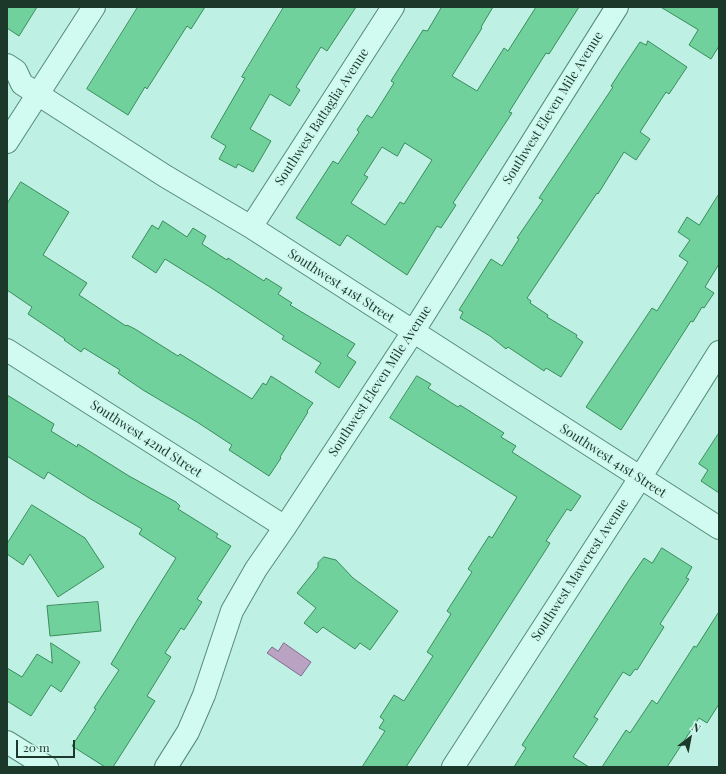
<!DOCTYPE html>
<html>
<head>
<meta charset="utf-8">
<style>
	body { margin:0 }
	#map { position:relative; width:726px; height:774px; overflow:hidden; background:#bef1e3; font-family:"Playfair Display",serif }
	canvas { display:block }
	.frame { position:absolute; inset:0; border:8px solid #1b382a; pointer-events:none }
	.north { position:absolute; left:670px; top:718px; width:40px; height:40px; -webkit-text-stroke:3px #cef8ed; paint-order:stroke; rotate:32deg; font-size:11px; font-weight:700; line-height:16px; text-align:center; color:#1b382a }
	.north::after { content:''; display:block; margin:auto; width:14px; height:18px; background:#1b382a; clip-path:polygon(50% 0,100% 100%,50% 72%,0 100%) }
	.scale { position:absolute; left:16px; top:740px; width:59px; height:18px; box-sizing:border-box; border:2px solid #1b382a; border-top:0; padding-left:5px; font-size:12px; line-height:14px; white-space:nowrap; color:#1b382a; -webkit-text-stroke:3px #cef8ed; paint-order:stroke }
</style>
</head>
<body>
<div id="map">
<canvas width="726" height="774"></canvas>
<div class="frame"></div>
<div class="north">N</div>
<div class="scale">20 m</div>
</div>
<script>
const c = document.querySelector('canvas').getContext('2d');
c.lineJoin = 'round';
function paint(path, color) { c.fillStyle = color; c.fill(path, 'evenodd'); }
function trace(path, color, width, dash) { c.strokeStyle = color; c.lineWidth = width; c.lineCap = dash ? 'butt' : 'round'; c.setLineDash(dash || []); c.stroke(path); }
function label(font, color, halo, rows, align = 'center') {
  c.font = font + ' "Playfair Display",serif'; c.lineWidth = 3.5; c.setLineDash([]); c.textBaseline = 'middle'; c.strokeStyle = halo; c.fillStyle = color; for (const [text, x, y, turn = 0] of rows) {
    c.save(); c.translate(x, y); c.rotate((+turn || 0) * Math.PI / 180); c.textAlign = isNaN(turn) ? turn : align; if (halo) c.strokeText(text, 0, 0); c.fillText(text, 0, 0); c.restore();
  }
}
const water = new Path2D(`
	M284,643L311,662L301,676L267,653L272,647L278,651Z`);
const building = new Path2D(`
	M7,7H37L19,36L7,28Z
	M138,7H205L191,29L187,26L147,89L145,87L128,115L87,89Z
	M284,7H356L327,51L321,47L296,87L300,90L290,106L270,94L250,129L271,141L253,172L238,164L236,168L219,159L226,146L211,137L245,78L242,77Z
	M442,7H493L481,27L482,28L452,76L477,91L504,48L508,51L536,7H579L549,54L546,53L509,112L512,113L453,203L456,205L441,228L437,226L407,275L347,235L340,246L296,218L333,161L338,164L359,132L357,130L367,115L372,118L394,83L391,81L423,30L427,31ZM405,143L432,160L404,204L400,202L385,225L351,203L368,177L364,175L382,147L397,156Z
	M661,7H719V46L711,59L689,45L698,30Z
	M648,41L687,67L669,94L666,92L640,132L650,139L636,160L624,152L598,194L597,193L527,298L531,301L530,303L548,315L547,317L577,335L576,337L583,342L561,377L546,368L544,371L508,347L506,349L490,336L460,318L463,312L459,310L491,259L502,266L519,239L517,238L543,200L539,198L613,87L611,86L620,72L640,42L646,45Z
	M21,182L69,212L43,255L87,283L79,295L126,326L127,325L135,329L178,356L180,354L252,399L263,383L266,385L271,376L313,403L307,411L308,412L280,457L281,458L269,476L229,450L232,445L197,422L143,390L118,373L120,370L84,348L81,352L64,340L65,339L28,314L32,307L7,290V204Z
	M719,194V264L705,287L714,293L704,308L702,307L693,322L691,321L621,430L586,407L652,308L657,311L688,262L679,256L690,240L678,232L687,217L699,225Z
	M163,221L187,237L193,228L206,236L202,244L227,260L228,258L264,281L266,278L282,288L278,294L292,303L290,305L355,344L347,356L356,362L339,388L315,372L321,363L282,339L284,336L210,287L165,259L156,273L132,257L152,225L158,229Z
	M417,376L431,384L428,388L458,407L460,405L504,433L501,437L516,446L512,452L581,496L571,511L567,509L546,541L550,543L547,548L406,767H362L385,731L379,728L384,720L380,717L394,695L404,701L433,656L427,652L451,614L447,611L472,572L468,569L489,536L492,538L517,497L390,418Z
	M7,395L54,424L51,431L77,447L78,444L129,476L176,502L180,506L178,509L218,534L216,537L231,546L197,599L202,602L184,630L181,628L165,653L171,657L147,696L155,701L113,767H105L72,746L96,709L94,708L119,670L111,664L136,622L176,558L139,534L142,529L89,498L48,472L44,479L7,456Z
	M719,433V493L701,481L708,470L699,464Z
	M32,505L85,538L104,567L58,597L30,554L23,565L7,554V544Z
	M662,548L692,567L686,578L689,579L660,624L664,627L637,670L635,669L630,676L623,672L594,717L598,719L573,757L589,767H514L526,748L522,745L629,580L644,558L652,563Z
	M324,557L336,560L353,578L398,611L370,650L360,643L355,649L323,627L317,633L304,623L316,608L297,593L318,567V563Z
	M98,602L101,631L50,636L47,606Z
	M719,612V704L707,723L699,718L667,767H602L626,730L630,733L652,700L657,704L694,646L696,647Z
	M51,643L80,662L61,692L51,685L31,716L7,701V668L22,677L37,654L52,663Z`);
const minor = new Path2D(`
	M7,65L16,71L22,84L165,176L251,227L719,528
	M7,142L94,7
	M251,227L393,7
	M7,350L285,527
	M7,742L47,767
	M166,767L188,732L204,695L232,611L256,569L285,527L413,332L617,7
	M453,767L640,478L719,352`);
const streetNames = [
	["Southwest Eleven Mile Avenue",553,108,-58],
	["Southwest Battaglia Avenue",322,117,-57],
	["Southwest 41st Street",341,286,33],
	["Southwest Eleven Mile Avenue",380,381,-57],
	["Southwest 42nd Street",146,439,33],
	["Southwest 41st Street",613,461,33],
	["Southwest Mawcrest Avenue",580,570,-57]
];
paint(water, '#b9a2c2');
trace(water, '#876890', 1);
paint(building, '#71d19c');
trace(building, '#3a8b5c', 1);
trace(minor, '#558a73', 24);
trace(minor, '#d1fbf0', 22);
label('13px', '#1b382a', '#cef8ed', streetNames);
</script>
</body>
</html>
